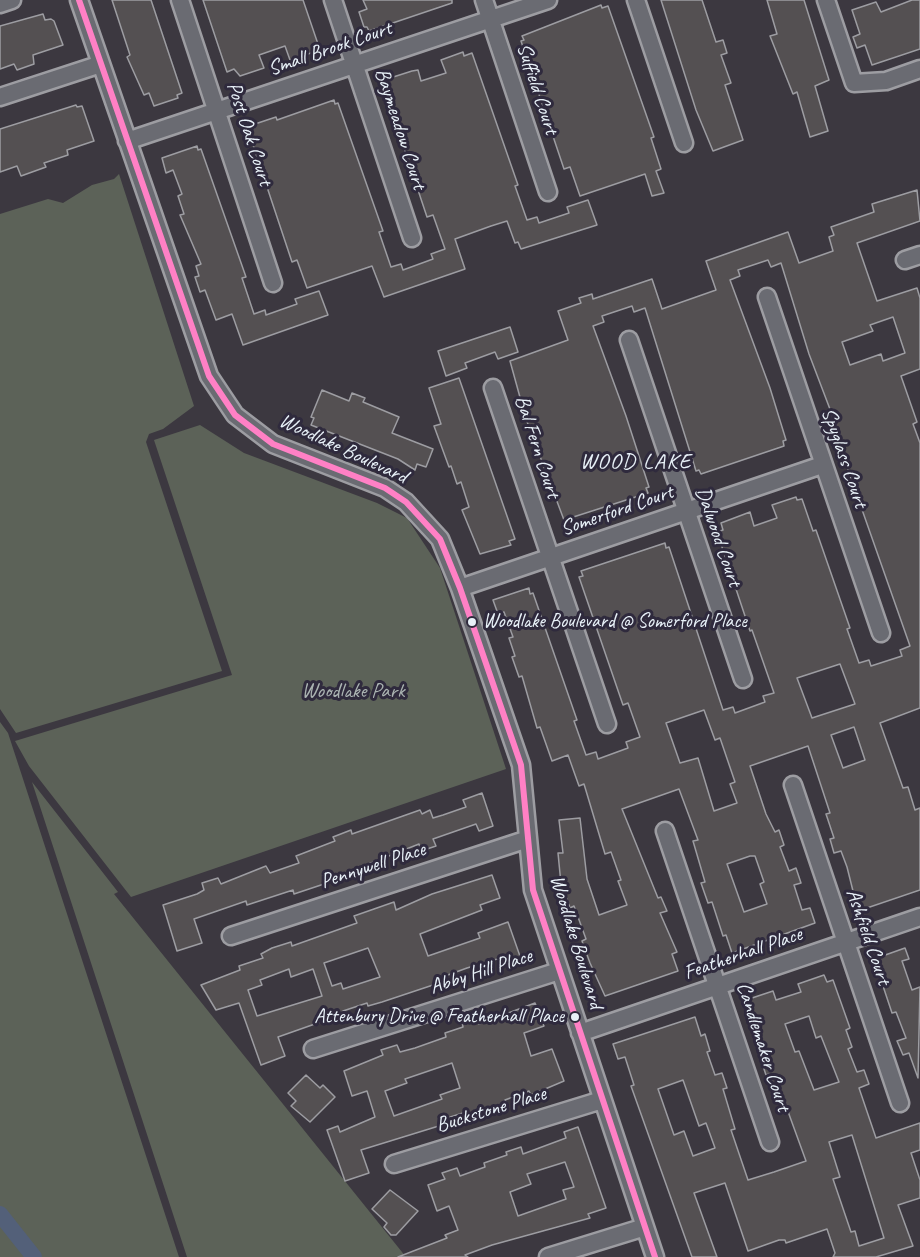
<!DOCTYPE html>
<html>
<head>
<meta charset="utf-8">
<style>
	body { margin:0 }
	canvas { display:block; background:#3c3840 }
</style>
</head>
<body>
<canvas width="920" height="1257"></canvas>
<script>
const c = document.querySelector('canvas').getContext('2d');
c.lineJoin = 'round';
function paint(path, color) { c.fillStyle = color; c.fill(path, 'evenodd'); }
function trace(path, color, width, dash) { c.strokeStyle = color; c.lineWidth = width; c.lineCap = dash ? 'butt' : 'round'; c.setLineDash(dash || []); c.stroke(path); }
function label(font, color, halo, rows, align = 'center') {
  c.font = font + ' Caveat,sans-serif'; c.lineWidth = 6; c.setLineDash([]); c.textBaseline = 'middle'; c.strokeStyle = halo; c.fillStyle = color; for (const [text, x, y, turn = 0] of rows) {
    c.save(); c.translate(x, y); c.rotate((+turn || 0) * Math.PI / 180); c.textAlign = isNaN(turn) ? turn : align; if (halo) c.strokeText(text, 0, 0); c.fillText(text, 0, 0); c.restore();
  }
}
const green = new Path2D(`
	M119,174L194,406L163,429L149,434L146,442L222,671L16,733L0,709V214L48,199L63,203L92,185L114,179Z
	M200,425L244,453L377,503L407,518L440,568L506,769L131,897L29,766L15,741L232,675L154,440Z
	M0,722L8,733L179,1257H0Z
	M32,782L118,892L114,894L406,1257H187Z`);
const canal = new Path2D(`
	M0,1214L34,1257`);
const building = new Path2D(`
	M112,0H151L182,93L177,95L178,98L154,106L149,93L144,95L127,57L130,55Z
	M203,0H303L319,47L313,48L314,52L290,60L285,46L259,55L264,68L240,76L234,69L227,72Z
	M363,0H452V3L369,31L367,27H364L359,12L367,9Z
	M661,0H702L716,42L723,40L727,53L721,55L731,83L725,85L743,140L713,151L696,110Z
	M767,0H804L829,80L815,86L828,131L810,137L797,92L793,94L770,36L777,34Z
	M912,0H920V49L872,65L865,45L857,48L853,37L860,34L852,10L876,2L881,12Z
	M601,5L602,8L608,6L654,137L651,138L661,169L656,171L664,193L652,196L645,174L580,196L570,167L564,169L521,41L524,40L522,36Z
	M43,14L45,20L51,19L54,21L63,45L33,55L34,64L17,70L14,64L0,69V26Z
	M463,52L464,56L472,53L518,185L515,186L527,220L537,217L539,223L569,213L567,207L588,200L597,225L521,249L518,242L515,243L507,221L491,226L455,239L465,269L384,297L372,266L307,288L297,260L292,262L248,130L254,128L252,125L276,117L277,120L334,100L335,104L338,103L383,231L379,232L391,267L401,264L403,270L433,259L431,254L445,249L433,215L427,217L383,85L389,83L387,79L412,71L418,70L421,81L446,73L441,60Z
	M76,105L77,107L82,106L94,141L67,150L68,155L44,163L46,167L21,176L17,166L0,172V129Z
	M197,146L198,150L201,149L246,277L242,278L254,314L265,310L266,315L297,304L295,299L319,291L328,315L243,345L232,314L216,320L205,290L200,292L195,277L199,276L196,266L201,264L180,215L184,214L178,196L182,194L173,170L166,173L162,158Z
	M917,190L920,221L857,243L877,301L917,288L920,298V369L901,376L917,422L913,424L920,443V708L880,723L903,788L908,787L915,810L920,808V890L858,911L847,867L841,851L834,853L830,839L834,838L826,814L830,813L808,746L750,766L766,814L775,832L779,830L784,845L780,847L789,871L796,868L801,883L794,885L802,910L810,908L815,923L732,953L726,935L723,936L712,902L708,903L701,883L705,882L693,841L698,840L679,789L622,809L658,898L661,897L667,911L660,913L677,952L672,954L678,971L605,996L590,963L582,941L586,939L574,906L570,908L561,884L558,853H563L559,820L580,818L587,879L599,915L627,905L618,881L621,880L611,852L605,854L584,784L579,786L568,755L552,761L540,727L537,728L522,676L519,677L512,657L515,656L509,638L513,637L504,612L498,614L493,600L529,588L530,594L533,593L577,720L574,721L586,755L596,752L598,759L628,748L626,742L640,737L628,703L623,705L579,577L583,576L581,571L665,543L666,548L669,547L723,710L733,707L735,713L765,702L763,696L774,693L752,630L750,631L717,532L723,530L721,523L750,512L754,526L777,518L772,505L796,497L797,500L802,499L813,531L816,530L850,628L847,629L859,663L869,660L871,666L902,656L900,650L910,646L840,447L844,446L809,354L781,263L771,267L768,260L738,270L740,276L730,280L770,388L786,440L783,441L784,446L701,474L699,470L696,471L645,308L634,312L632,306L602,316L604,322L593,326L626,416L649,487L646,488L648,493L564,520L526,419L510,361L568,340L558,311L581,303L579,298L592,294L593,299L652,279L662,309L716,290L706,261L788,232L799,263L833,251L829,237L834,235L831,227L874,212L872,204ZM893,317L905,353L883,361L881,354L850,365L842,342L873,331L870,325ZM840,664L855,704L812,718L797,678ZM704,710L715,740L720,738L735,782L730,784L737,803L714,811L698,758L680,763L666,723ZM854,727L865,760L843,768L831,735ZM750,856H755L764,882L760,884L767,904L744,912L727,864Z
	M510,327L518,352L498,359L495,352L465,363L467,368L446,376L438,351Z
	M459,378L515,539L509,541L511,545L480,554L462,510L469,507L461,482L457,484L451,466L449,467L434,426L441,424L429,388Z
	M322,390L349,401L352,393L365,398L363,402L399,417L392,433L433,449L426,467L417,464L415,470L398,459L311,425L314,418L311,417Z
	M482,793L493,826L479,831L476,824L433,839L436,846L421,851L419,844L356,869L357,873L294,894L293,890L247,905L246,901L194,919L202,943L177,951L163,905L197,894L204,890L202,883L218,878L221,884L266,866L270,873L299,863L296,856L335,841L333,837L351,830L352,834L420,810L422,814L430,810L433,818L443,815L466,807L463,800Z
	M492,875L500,898L480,905L482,910L420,934L428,956L480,938L478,933L508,922L521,959L506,964L504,957L467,968L437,979L439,983L382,1002L368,1006L367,1003L343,1011L345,1018L330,1023L329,1019L278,1037L285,1056L261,1065L239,1003L216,1010L201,985L240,970L239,966L263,958L261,954L272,948L291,942L292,946L357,923L354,916L394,902L396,910L432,894ZM368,948L380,977L343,989L341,983L332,986L324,963ZM289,969L291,977L313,969L322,996L257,1016L248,990L262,985L260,980Z
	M905,948L909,959L902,961L912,990L920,987L918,1078L909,1053L903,1055L897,1041L906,1038L896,1012L892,1013L874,959Z
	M824,975L827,982L833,980L850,1028L846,1030L852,1047L848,1049L857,1072L864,1070L869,1084L859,1088L876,1138L920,1123V1150L911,1153L920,1180V1198L898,1205L913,1246L876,1257H833L835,1253L827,1229L786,1243L785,1240H779L748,1251L725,1183L694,1193L717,1257H692L631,1086L634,1085L625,1057L618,1059L613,1044L695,1017L701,1036L705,1034L710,1051L707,1052L715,1075L722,1073L727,1088L723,1089L735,1129L731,1130L748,1180L774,1172L806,1161L782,1095L778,1096L769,1074L766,1075L761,1060L768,1058L751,1019L755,1017L749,999L773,991L776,1000L801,992L798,984ZM809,1016L816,1038L821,1036L839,1082L814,1090L799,1051L795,1052L785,1024ZM683,1080L699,1126L706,1123L715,1148L693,1156L684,1131L674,1135L658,1089ZM852,1135L884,1238L859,1246L855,1231L851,1232L833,1179L840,1177L829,1142Z
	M535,1003L544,1026L524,1033L531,1056L552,1049L564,1081L531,1095L529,1091L505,1100L507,1106L492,1111L491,1108L468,1116L466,1112L441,1120L442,1125L361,1150L369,1173L345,1181L327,1130L338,1126L340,1132L375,1117L367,1091L352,1096L344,1071L383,1055L381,1050L397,1045L400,1052L415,1048L446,1037L445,1033L463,1027L462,1022L477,1017L479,1024ZM452,1063L460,1088L440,1095L442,1099L394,1116L385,1091L407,1083L405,1079Z
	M306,1075L320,1088L323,1085L335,1097L310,1122L291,1106L296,1101L288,1093Z
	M578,1127L606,1208L588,1214L590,1218L492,1245L465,1255L468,1257H398L447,1238L445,1235L458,1230L449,1206L437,1211L428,1185L445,1179L442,1173L457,1168L460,1176L485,1167L484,1163L507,1155L506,1152L521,1147L523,1154L566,1138L564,1132ZM565,1162L574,1187L563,1190L566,1199L518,1216L510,1192L531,1184L527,1174Z
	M390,1190L418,1211L396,1235H391L384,1227L387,1223L372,1209Z`);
const minor = new Path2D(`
	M79,0L209,376L235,415L273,444L385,488L406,502L440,539L460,588L521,765L533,890L655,1257
	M180,0L273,283
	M333,0L412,238
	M484,0L548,192
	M636,0L684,143
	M826,0L854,83L886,81L920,69
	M0,4L12,0
	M0,97L101,64
	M127,141L548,0
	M905,260L920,255
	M767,297L881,633
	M629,340L743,679
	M493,388L607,724
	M460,588L822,465
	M793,785L900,1103
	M665,831L770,1142
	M231,936L528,839
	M580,1033L920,917
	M313,1049L559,971
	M394,1164L602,1100
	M548,1257L645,1227`);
const bus1 = new Path2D(`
	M79,0L209,376L235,415L273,444L385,488L406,502L440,539L460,588L521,765L533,890L655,1257`);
const markers = [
	[472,622,5,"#e8f1f8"],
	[575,1017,5,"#e8f1f8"]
];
const busNames = [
	["Woodlake Boulevard @ Somerford Place",483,622],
	["Attenbury Drive @ Featherhall Place",564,1017,"right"]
];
const streetNames = [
	["Small Brook Court",330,49,-19],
	["Suffield Court",537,89,72],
	["Baymeadow Court",400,129,72],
	["Post Oak Court",249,134,72],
	["Bal Fern Court",537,447,72],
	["Woodlake Boulevard",343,449,25],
	["Spyglass Court",844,458,71],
	["Somerford Court",617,511,-19],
	["Dalwood Court",718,537,71],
	["Pennywell Place",373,866,-18],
	["Ashfield Court",868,937,71],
	["Woodlake Boulevard",576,942,73],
	["Featherhall Place",743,954,-19],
	["Abby Hill Place",481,972,-18],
	["Candlemaker Court",763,1047,72],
	["Buckstone Place",491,1110,-17]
];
const parkNames = [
	["Woodlake Park",353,691]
];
const neighbourhoodNames = [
	["WOOD LAKE",636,462]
];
paint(green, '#5c6258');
trace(canal, '#536079', 16);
paint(building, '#545052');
trace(building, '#9d9da2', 1.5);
trace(minor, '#9d9da2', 21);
trace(minor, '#6a6b72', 16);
trace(bus1, '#ff80c5', 6);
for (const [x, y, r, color] of markers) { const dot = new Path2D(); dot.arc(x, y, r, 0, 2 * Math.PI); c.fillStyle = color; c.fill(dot); trace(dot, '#2f2a3d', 2); }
label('20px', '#e8f1f8', '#2f2a3d', busNames, 'left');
label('21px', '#e8f1f8', '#2f2a3d', streetNames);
label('21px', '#abb4b2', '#2f2a3d', parkNames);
c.letterSpacing = '1.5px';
label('22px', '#e8f1f8', '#2f2a3d', neighbourhoodNames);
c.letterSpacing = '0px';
</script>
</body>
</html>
